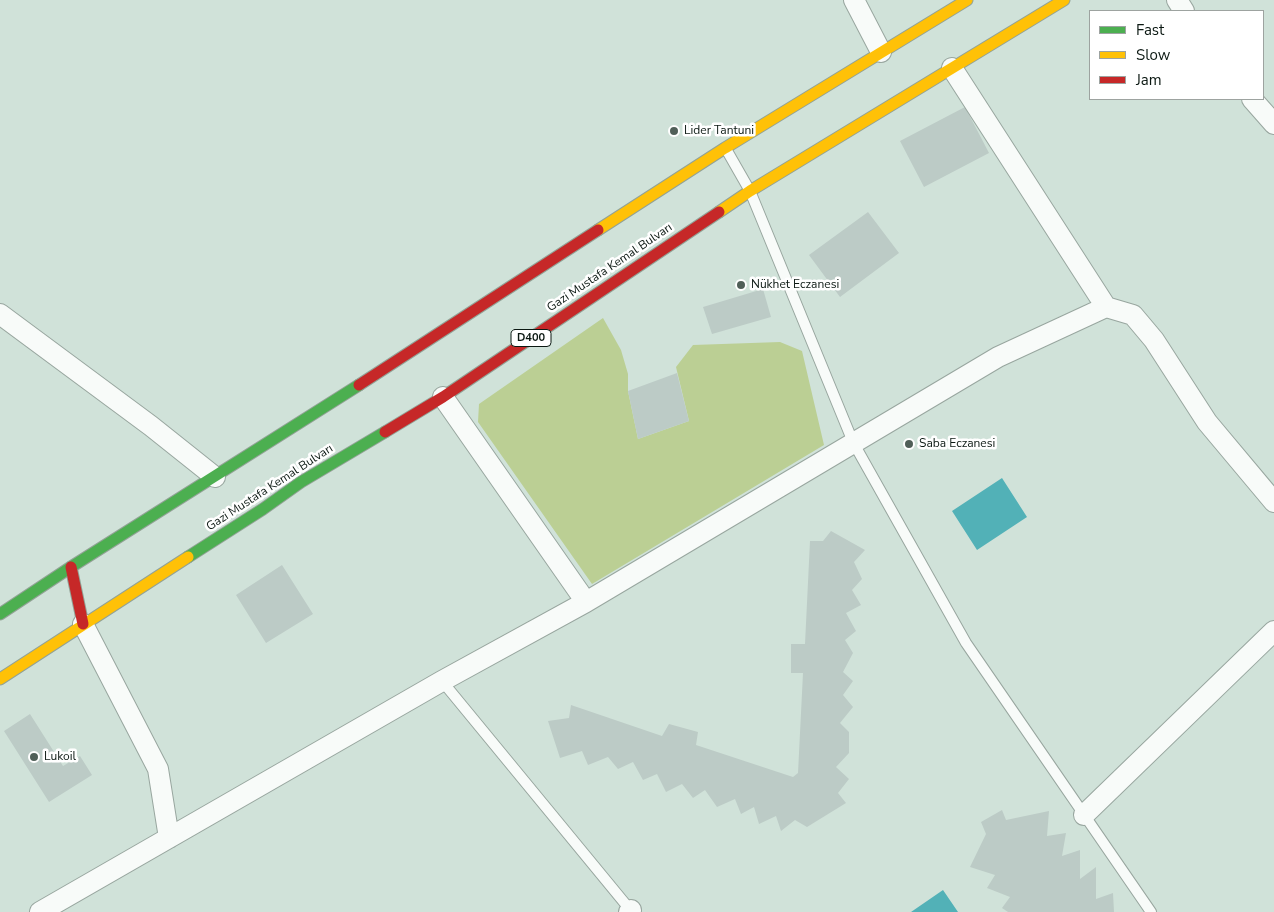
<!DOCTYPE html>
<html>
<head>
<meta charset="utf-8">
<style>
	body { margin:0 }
	#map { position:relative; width:1274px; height:912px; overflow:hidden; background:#d0e2d9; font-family:"Nunito Sans",sans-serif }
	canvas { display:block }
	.legend { position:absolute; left:1089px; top:10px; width:175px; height:90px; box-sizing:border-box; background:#fff; border:1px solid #9da3a0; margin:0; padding:6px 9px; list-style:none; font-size:15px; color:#0b1812 }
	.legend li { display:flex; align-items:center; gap:10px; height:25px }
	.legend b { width:25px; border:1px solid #9da3a0 }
</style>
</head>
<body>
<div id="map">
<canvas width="1274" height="912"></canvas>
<ul class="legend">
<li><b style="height:6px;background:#4caf50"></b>Fast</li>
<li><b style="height:6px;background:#ffc107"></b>Slow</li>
<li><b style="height:6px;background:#c62828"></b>Jam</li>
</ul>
</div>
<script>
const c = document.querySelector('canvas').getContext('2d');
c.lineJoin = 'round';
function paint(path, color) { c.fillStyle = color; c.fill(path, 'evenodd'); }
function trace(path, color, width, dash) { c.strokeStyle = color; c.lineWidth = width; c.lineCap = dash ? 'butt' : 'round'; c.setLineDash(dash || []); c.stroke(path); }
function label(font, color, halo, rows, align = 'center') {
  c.font = font + ' "Nunito Sans",sans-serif'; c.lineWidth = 5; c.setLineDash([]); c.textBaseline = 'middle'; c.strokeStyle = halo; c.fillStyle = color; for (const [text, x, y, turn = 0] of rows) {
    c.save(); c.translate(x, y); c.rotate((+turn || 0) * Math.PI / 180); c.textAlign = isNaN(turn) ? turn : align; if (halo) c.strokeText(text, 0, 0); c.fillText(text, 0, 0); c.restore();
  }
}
const forest = new Path2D(`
	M603,318L621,350L628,374V391L638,439L689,421L676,367L693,345L780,342L802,351L824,445L592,584L478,422L479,404Z`);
const water = new Path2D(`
	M1002,478L1027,517L977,550L952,511Z
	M943,890L958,912H911Z`);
const building = new Path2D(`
	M965,107L989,153L924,187L900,141Z
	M868,212L899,253L840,297L809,255Z
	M763,289L771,317L712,334L703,307Z
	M677,373L689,421L638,439L628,391Z
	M831,531L865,550L854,562L862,579L852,590L861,605L846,613L856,631L845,640L853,653L843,672L853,681L843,695L853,707L840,723L849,732V753L836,767L849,779L838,793L846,803L807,827L795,820L781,831L776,816L759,824L754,807L741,814L735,799L717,807L705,790L693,798L682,784L666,792L657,774L643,780L633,762L618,769L608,757L588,765L582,751L560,758L548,721L569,718L571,705L662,736L669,724L698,732L696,745L793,777L798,773L803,673H791V644H805L810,541H823Z
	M282,565L313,614L266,643L236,595Z
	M30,714L63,766L80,756L92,775L49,802L4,731Z
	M1002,810L1006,820L1049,811L1047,836L1066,833L1062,856L1080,850V879L1096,867V899L1113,893L1114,912H1008L1002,908L1010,897L987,888L995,875L970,867L986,834L981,822Z`);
const lane = new Path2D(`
	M726,149L750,191L853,442L966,643L1151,912
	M442,681L632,912`);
const street = new Path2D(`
	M854,0L881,52
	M1177,0L1184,11
	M952,68L1106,307
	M1252,99L1274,124
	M0,314L151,426L215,477
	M443,397L586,602
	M83,624L158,769L169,838
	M1084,815L1274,631
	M40,912L442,681L586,602L998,357L1106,307L1133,315L1154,340L1207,422L1274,502
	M629,912L631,910`);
const fast = new Path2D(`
	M188,557L263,509L301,482L385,432
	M0,614L71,567L359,385`);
const slow = new Path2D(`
	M719,212L750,191L1064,0
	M598,230L725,148L967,0
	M0,679L188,557`);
const jam = new Path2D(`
	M359,385L598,230
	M385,432L443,397L719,212
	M71,567L83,624`);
const markers = [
	[674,131,5,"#505f58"],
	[741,285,5,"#505f58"],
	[909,444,5,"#505f58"],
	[34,757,5,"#505f58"]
];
const shields = [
	[531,338,40]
];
const shieldNames = [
	["D400",531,338]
];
const poiNames = [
	["Lider Tantuni",684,131],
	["Nükhet Eczanesi",751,285],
	["Saba Eczanesi",919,444],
	["Lukoil",44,757]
];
const streetNames = [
	["Gazi Mustafa Kemal Bulvarı",610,268,-34],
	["Gazi Mustafa Kemal Bulvarı",270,488,-33]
];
paint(forest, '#bbcf94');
paint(water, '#52b1b7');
paint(building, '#bccbc6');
trace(lane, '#98a69f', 12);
trace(street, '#98a69f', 22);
trace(fast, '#92a296', 13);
trace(slow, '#92a296', 13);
trace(jam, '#92a296', 13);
trace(lane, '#f8fbf9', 10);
trace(street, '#f8fbf9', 20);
trace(fast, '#4caf50', 11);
trace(slow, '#ffc107', 11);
trace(jam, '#c62828', 11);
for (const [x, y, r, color] of markers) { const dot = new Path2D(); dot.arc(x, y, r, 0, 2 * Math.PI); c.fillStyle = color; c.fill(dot); trace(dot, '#fff', 2); }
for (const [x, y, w] of shields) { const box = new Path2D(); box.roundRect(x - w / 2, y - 8.5, w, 17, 4); c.fillStyle = '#fff'; c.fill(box); trace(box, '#0b1812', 1); }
label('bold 11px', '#0b1812', null, shieldNames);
label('12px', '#0b1812', '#fff', poiNames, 'left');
label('12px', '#0b1812', '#fff', streetNames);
</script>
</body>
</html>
